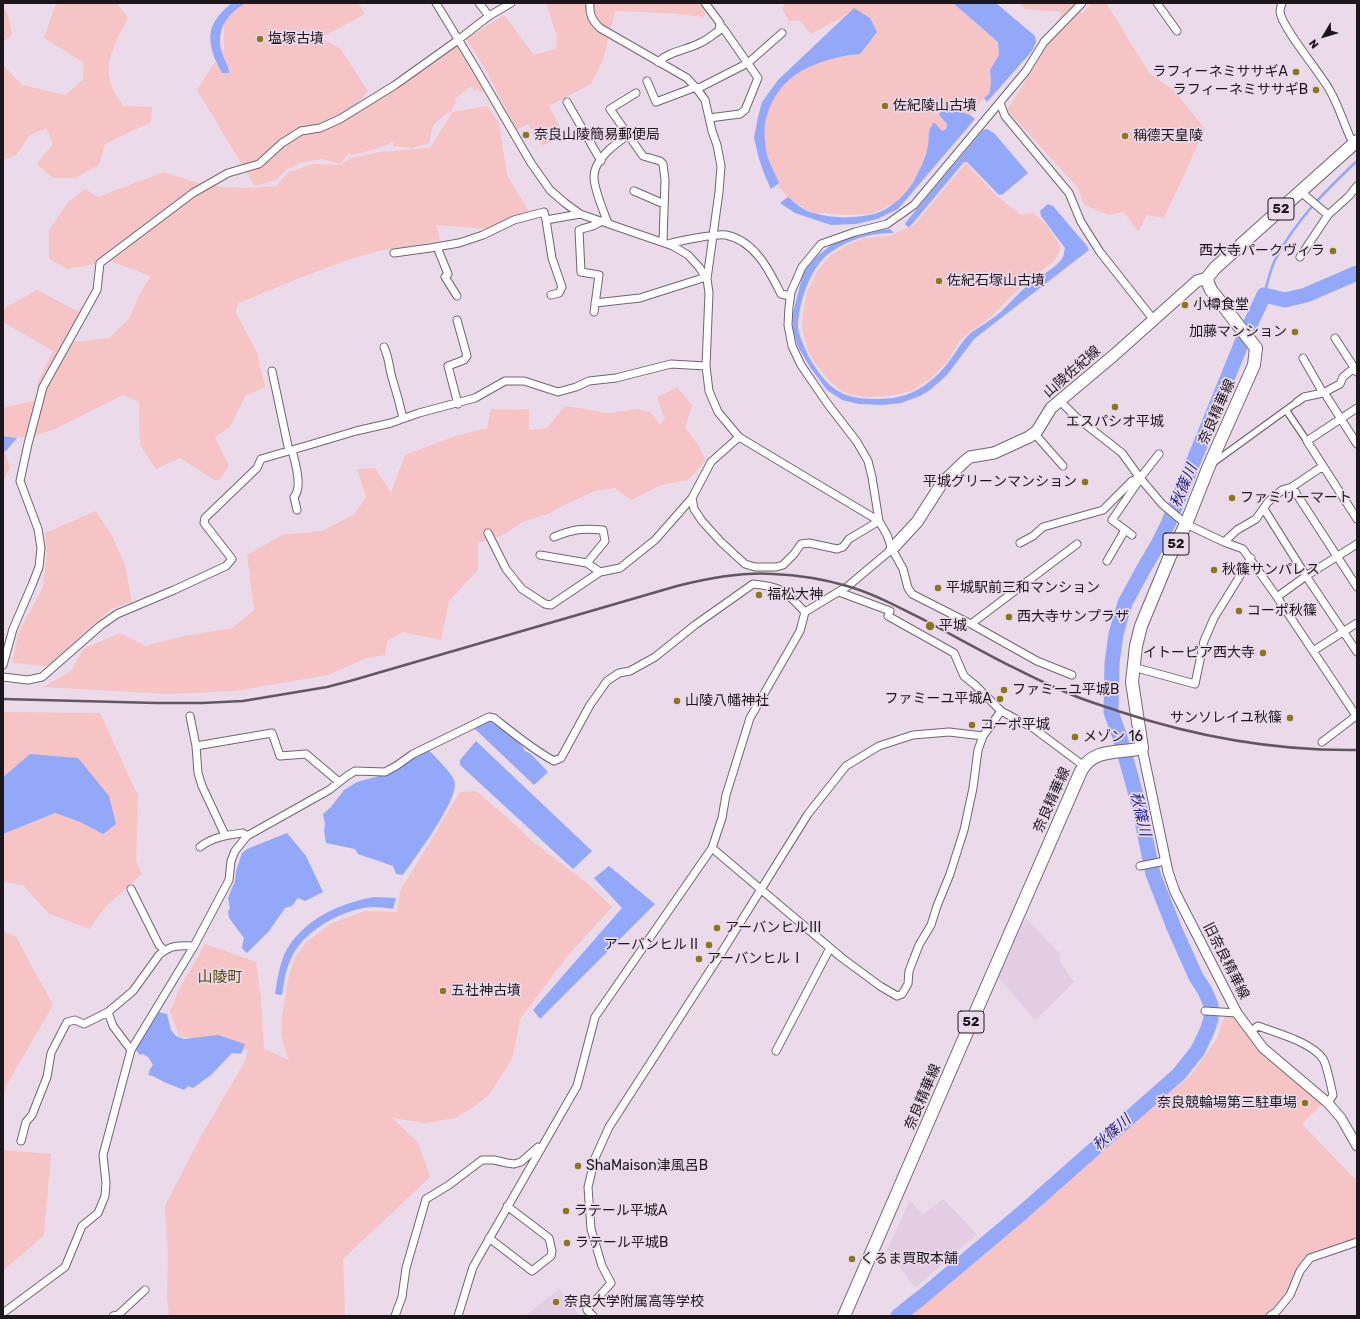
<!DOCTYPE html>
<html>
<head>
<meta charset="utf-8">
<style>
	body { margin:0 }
	#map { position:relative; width:1360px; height:1319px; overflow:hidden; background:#eadaea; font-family:Rubik,sans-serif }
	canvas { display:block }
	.frame { position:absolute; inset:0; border:4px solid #1d171d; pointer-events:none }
	.north { position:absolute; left:1304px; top:16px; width:40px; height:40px; -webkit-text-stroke:3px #eadaea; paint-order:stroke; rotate:232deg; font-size:11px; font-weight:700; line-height:16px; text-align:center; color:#1d171d }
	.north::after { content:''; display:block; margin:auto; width:14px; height:18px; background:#1d171d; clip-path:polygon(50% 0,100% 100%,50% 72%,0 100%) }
</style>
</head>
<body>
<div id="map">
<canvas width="1360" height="1319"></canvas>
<div class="frame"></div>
<div class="north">N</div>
</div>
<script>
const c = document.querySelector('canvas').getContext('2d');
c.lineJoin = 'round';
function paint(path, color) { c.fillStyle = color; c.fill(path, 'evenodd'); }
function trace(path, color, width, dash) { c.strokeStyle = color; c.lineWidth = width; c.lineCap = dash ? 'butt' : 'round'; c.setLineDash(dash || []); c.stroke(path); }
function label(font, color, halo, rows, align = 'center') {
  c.font = font + ' Rubik,"Noto Sans JP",sans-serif'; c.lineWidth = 3.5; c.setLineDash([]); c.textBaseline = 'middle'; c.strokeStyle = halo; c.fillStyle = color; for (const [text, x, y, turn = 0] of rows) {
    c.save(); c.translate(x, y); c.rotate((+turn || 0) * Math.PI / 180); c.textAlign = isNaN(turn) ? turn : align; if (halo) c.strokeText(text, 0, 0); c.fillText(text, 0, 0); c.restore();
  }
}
const built = new Path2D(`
	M1026,918L1060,954V961L1074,982L1035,1020L998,977Z
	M943,1199L977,1234L915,1288L887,1250L910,1200L922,1215Z
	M559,1289L580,1316H525Z`);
const green = new Path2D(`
	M59,3H117L128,18C118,38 103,61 111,84C113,91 119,99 123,106L152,107L151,122L105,144L99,165L75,178H53L37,164L53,144L46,128L30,135L16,155L3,160V65L22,85L65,95L83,80L84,63L44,38L55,6Z
	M238,3H358L365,14L320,38L340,48L368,91L348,114L457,43L484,90L480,93L478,89L475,91L471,86L455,99L456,103L452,108L453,110L449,113L448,112L433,125L429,143L412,148L393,146V142L372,150L351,155L349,153L340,164L323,159L303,162L286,170L276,180L255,186L197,90L215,62L222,73L229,67L221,52L224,48V18Z
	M546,3H708L704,17L668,13L615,11L603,60L591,84L549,106L564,135L542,146L528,124L517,130L483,65L466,39L504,15L534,55L556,49L557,37Z
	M785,3H953L998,42L999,55L990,70L991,84L989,94L984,98L970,115L959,111L939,115L947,124L946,129L942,131H928V145L921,166L911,185L895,203L870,214L846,215L823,213L815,214L791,200L770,177L762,143L768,102L798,64L860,54L854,8L841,18L811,34L799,20L789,21L782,9Z
	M1018,3H1074L1082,14L1091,3H1106L1150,74L1174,90L1205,129L1164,218L1147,215L1138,232L1124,212L1109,215L1084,205L1078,188L1007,110L1051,40L1057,28L1061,12L1025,9Z
	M3,7L8,15L12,35L3,42Z
	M487,106L499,123L507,175L529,212L501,230L436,225L440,240C417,247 393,247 370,253C325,266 282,286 238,303L236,313L257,353L265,387L245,396L230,427L215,437L229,466L221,478L216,481L180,458L156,469L140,445L139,402L123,395L55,429L37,435L17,438L3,436V408L37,400V384L53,351L3,322V309L37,290L79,312L73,342L109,338L129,319L139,295L151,276L110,261L68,269L49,259V230L69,201L85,189L98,197L164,172L201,184L224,187L247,188L276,186L289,172L313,164L340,165L352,158L380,152L430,148L452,112Z
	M966,163L998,197L1021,215L1033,213L1046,224L1061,248L1055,260L1033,277L1010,297L994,314L960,340L947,362L931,378L912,391L888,396L868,397L851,395L840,390L828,379L815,363L808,350L802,328L803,313L807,292L818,270L832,254L849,244L864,238L889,236L915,224Z
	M677,387L692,405L685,427L698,445L706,460L688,480L661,485L631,500L615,488L595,491L562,506L548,514L522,522L503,535L478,543V570L449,601L441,640L403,632L387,641L385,655L366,658L328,675L235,691L167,694L43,687L71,671L83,649L120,633L146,646L179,637L232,628L254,610L247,555L282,535L322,531L355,514L366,497L357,469L375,468L391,493L405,455L456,436L487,428L491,409L502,410L529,409V430L547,428L565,406L608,413L639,409L651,413L660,425L665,419L657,397Z
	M3,449L5,452L10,467L4,480L3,479Z
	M96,511L112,536L125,565L132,602L111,609L48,666L12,663L19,631L43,587L47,554L45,533Z
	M3,712L100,713L138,796L136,861L142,874L106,906L89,929L48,913L23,885L3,882V834L55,813L80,822L103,833L30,754L3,777Z
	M476,791L517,826L532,841L588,884L612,907L566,958L520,1019L512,1059L489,1095L475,1106L455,1118L426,1123L392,1118L418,1142L430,1177L343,1259L345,1316H169L167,1299L168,1254L165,1206L200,1138L244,1063L248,1050L211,1041L179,1036L170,1011L181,986L205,944L256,962L261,998L264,1049L289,1060L281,1036L282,1016L289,974L295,958L305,943L330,924L364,911L397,912L400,891L460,792Z
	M3,931L16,937L53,1005L6,1086L3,1098Z
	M1234,1015L1264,1055L1322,1104L1302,1124L1349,1173L1357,1180V1240L1309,1256C1297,1265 1295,1279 1288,1292C1283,1301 1275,1310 1267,1316H903L1191,1075L1216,1040L1225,1016Z
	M3,1150L51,1154L44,1235L3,1271Z`);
const water = new Path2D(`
	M232,3H246C227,13 215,31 222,53C224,60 229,65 229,73H222C215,61 208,45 211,31C213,20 224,9 232,3Z
	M953,3H996L1035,36L1036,42L1032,51L987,102L984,98L989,94L991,84L990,70L999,55L998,42Z
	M854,8L870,18L877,32L860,54C836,56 807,64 789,80C778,89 769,105 766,119C763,128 765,149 768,158C771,167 776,175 779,183L771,189L765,176L759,159L754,138L758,117L762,102L778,80Z
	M952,103L959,111L970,115L975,119L898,209L877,219L856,224L831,225L795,213L780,203L788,197C795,203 802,209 810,212C831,219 856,219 877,213C890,209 904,196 912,184C918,173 926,158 928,145C930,133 926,134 934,122L942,131L946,129L947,124L939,115L940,112Z
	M987,129L994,133L1028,173L1003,194L999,195L967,162H964L913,223L909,227L905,225L906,222L983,130Z
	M1048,204L1053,206L1087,246L1089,250L974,339L947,375L930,390L920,396L901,403L882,405L859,404L842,400L827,390L810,367L798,347L793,331V313L803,273L816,257L830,246L847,237L867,231L890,229L894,233C872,232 843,241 826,256C809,271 798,305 798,328C799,336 806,351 810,359C828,388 840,399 875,399C887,399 899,398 911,393C929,385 942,372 953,356C959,348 964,338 972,332C982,325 993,319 1002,311C1011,302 1019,292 1030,284C1038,277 1058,267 1063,257C1064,255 1064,251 1065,248L1041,216L1040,211Z
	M3,436L17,438L5,452L3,449Z
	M491,720C502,729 519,738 525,751L531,754L548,772L534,785L475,729L484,722Z
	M476,741L592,851L573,869L460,765V760Z
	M428,749C434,756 452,773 454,780C462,796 414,859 403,875L396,874L393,866L358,854L355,849L326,843L324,831L325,824L323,814L331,807L344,790L357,782L390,773L397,769L412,758Z
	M30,754L78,758L109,796L116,824L103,834L80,822L55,813L3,834V777Z
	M287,833L306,856L323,892L305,901L298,898L292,906L285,908L269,931L247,953L242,948L244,938L229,918L228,911L230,909L228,898L235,881L236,871L242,853L247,849Z
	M609,866L655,904L540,1019L533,1010L622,908L594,878Z
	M374,897L396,898L393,909C387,908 381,907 375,907C355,906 324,921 310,934C301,941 294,951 290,961C285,972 284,984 282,995L275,994C277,982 279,967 284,955C300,921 339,903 374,897Z
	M158,1012L167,1014L171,1030L176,1036L184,1039L218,1035L245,1044L241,1054L232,1053L211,1075L193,1088L188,1086L184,1090L164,1082L153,1076L148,1075L150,1069L153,1065L148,1057L143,1054L140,1055L135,1049Z`);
const stream = new Path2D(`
	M1264,295C1267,284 1270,271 1275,260C1295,221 1326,190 1357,161`);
const river = new Path2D(`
	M898,1316L922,1297L1023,1212L1179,1074L1198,1050L1207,1031L1211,1019V1005L1205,991L1196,977L1175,930L1153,874L1138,802L1120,737L1111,712L1112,663L1116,634L1125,603L1144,568L1157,546L1168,524L1242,342L1264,295L1285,300L1306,295L1357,273`);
const pedestrian = new Path2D(`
	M1286,410L1307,441
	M1213,463L1297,402`);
const minor = new Path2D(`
	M436,3L475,67L531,163L550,190L565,203L580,214L673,246L688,255L699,267L707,279L709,293L706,366L709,391L718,412L739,437L879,521L887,535L892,549L903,569L908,588L912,594L971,624L1037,661L1072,675
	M479,3L489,16
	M590,3C589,15 592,20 600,28L687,78L697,89L705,100L712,131L717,145L721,166L719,192L707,279
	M705,3L720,23L719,30
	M1157,3L1177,31
	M1282,3C1281,6 1280,9 1280,12C1281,26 1320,73 1329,89C1338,104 1343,121 1350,137L1355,144
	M658,62C669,51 688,50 702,42C710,38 716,32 723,28L758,78L745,110L740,114L709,118
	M647,81L656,102L696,87
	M697,89L748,63L782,33
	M636,93L610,109L643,156L660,161L663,164L665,180L663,242
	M567,102L601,161
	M1000,103L1005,116L1069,193L1081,222L1100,252L1153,319
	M634,191L664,204
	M1301,192L1328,215
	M608,223C603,210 595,192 594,178C593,160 615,144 628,135
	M668,244C679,241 690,239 702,237C709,236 719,234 726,235C755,241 769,270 781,294L790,296
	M437,247L448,274L445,277L457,296
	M394,253L430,248L459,243L483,235L514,220L544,212L546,220
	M1300,257L1328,215L1349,196L1357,186
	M551,295L559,293L562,287L552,258L546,220L580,214
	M595,303L640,298L706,277
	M594,312L599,275L581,272L579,230C588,226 593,228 601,221
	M457,320L467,356L464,360L448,366L458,404
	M1335,338L1357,372
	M384,347C390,360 389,370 393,381C397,394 400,405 403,418
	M1303,358L1323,393
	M272,371L289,451
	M1327,397L1357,444
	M1060,401L1076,417L1122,453L1140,478L1162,504L1186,524L1224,542L1243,549L1277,597L1357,717
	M1297,402L1304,397L1323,393L1340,384L1343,377L1354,368
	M1357,408L1307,441L1357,519
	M1034,433L1063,466
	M292,450C295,462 303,487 294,497L297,510
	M1292,487L1357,587
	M692,498L694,509L702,521L721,542L745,564L755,567H776L783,565L794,554L801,544L809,543L837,549L843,547L849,539L879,521L872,477L868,461L857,442L827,403L801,365L792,346L788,325L789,307L791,292L802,267L821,244L855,232L887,224L914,205L1026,71L1044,42L1082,3
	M1264,509L1306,576L1357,652
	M488,533L506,569L522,589L545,604L551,605L600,572L620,568L655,540L692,498L711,462L739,437
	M1132,535L1112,520L1140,479
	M554,537C574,529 581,528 603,530L605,541L587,563
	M1224,542L1237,530L1256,519L1268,502L1282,490L1292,487L1323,466
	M1020,543L1033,536L1043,527L1103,510L1132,481L1140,478L1159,454
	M540,555L587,563L600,572
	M1107,561L1125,530
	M839,592L890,611L888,616L954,653L964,676L975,685L1001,711L1033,728L1084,766
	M1277,597L1306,576L1357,544
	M971,624L1077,544
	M1313,651L1357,623
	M3,665L13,629L32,585L39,567L41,548L38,529L20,481L28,444L43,387L97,290L100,263L193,193L228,173L259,164L282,143L301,131L320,128L340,119L395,85L458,40L489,16L511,3
	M1133,667L1195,684L1204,641L1214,618L1251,558
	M3,677L28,680L42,677L100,626L117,614L174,590L226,566L232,559L204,523L205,518L257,468L261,459L316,443L356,431L391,423L419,413L475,398L505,381H524L558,392L576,387L589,381L616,378L671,364L706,366
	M190,716L196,746L198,773L202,786L225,835
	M1322,742L1356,716
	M196,746L272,733L280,756L306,754L339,782
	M200,847C212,837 228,835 243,833L247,836
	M712,848L842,958L880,986L897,996L902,994L908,984L909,971L919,945L931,925L937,906L950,874L964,830L973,788L978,750L983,736L1001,711
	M1140,866L1165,861
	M131,889L159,945L164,950
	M1205,1011L1237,1013
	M108,1012L113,1026L131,1050
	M1251,1031L1258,1026C1276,1033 1312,1042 1323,1059C1327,1065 1331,1087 1333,1095L1328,1103
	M776,1051L830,948
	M21,1141L26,1122L32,1115L47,1077L51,1053L67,1022L75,1020L84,1024L108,1012L133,991L159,955C170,945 180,945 194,946
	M489,1238L532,1271L551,1256L552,1251L549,1238L507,1206
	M3,1313L65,1267L82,1226L98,1213L105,1196L106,1183L103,1155L131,1050L194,946L229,880L231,861L235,851L247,836L329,790L347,776L355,771L385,772L396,766L413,754L489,717L494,718C513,733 532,749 554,761L561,758L590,705L607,681L619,673L630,671L655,657L695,625L753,584C783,587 785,591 805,612
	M113,1316L118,1315L145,1290
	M395,1316L402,1297L406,1268L426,1199L449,1185L482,1160H494L507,1163L514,1164L521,1162L538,1147L541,1149
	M458,1316L473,1267L577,1086L595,1017L712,848L722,818L726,795L750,718L800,631L805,612L848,586L892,549
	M593,1316L587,1310L611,1283L602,1266L591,1229L588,1187L595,1158L609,1127L720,955L808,814L846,766L879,746L913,735L949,732L983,736
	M1270,1316L1276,1312L1290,1295L1300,1271L1310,1258L1357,1242`);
const tertiary = new Path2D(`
	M1142,748L1168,872L1175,892L1237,1013L1263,1048L1328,1103L1341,1118L1357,1146`);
const secondary = new Path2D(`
	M892,549L917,522L942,483L965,461L970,457L994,453L1029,437L1037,431L1051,408L1113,356L1197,281L1207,278`);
const primary = new Path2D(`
	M844,1316L967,1032L1081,771C1094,747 1120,754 1142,748L1132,682L1136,646L1141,626L1170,556L1186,524L1209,466L1254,365L1256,348L1211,290L1208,283L1207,278L1215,268L1357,141`);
const rail = new Path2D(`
	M3,699L156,703H202L243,701L327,687L350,681L677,586C709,578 740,572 773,574C798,575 823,579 847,586C875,594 900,608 926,621C973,646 1020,673 1070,694C1086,701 1104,706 1121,712C1197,737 1276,751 1357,750`);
const markers = [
	[260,39,4,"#8a771b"],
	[1296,72,4,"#8a771b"],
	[1316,90,4,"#8a771b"],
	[885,106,4,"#8a771b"],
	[526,135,4,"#8a771b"],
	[1125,136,4,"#8a771b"],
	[1333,251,4,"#8a771b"],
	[939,281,4,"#8a771b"],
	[1185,305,4,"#8a771b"],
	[1295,332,4,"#8a771b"],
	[1115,407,4,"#8a771b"],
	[1085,482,4,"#8a771b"],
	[1232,498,4,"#8a771b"],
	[1214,570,4,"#8a771b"],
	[938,588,4,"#8a771b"],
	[759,595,4,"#8a771b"],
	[1239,611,4,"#8a771b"],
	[1009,617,4,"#8a771b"],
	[930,626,5,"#8a771b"],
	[1263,653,4,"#8a771b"],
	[1004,690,4,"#8a771b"],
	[1000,699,4,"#8a771b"],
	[677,701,4,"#8a771b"],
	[1290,718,4,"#8a771b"],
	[972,725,4,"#8a771b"],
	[1075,737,4,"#8a771b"],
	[717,928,4,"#8a771b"],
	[709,945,4,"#8a771b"],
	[699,959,4,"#8a771b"],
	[443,991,4,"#8a771b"],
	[1305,1103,4,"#8a771b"],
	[578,1166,4,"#8a771b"],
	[566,1211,4,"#8a771b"],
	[567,1243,4,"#8a771b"],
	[852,1259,4,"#8a771b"],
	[556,1302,4,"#8a771b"]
];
const shields = [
	[1281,209,26],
	[1176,544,26],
	[971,1022,26]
];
const shieldNames = [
	["52",1281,209],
	["52",1176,544],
	["52",971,1022]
];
const poiNames = [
	["塩塚古墳",268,39],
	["ラフィーネミササギA",1288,72,"right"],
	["ラフィーネミササギB",1308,90,"right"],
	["佐紀陵山古墳",893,106],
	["奈良山陵簡易郵便局",534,135],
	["稱德天皇陵",1133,136],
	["西大寺パークヴィラ",1325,251,"right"],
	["佐紀石塚山古墳",947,281],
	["小樽食堂",1193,305],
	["加藤マンション",1287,332,"right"],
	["エスパシオ平城",1115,422,"center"],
	["平城グリーンマンション",1077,482,"right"],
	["ファミリーマート",1240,498],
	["秋篠サンパレス",1222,570],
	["平城駅前三和マンション",946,588],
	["福松大神",767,595],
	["コーポ秋篠",1247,611],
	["西大寺サンプラザ",1017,617],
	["平城",939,626],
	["イトーピア西大寺",1255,653,"right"],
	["ファミーユ平城B",1012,690],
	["ファミーユ平城A",992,699,"right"],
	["山陵八幡神社",685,701],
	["サンソレイユ秋篠",1282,718,"right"],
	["コーポ平城",980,725],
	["メゾン 16",1083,737],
	["アーバンヒルⅢ",725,928],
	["アーバンヒルⅡ",701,945,"right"],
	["アーバンヒルⅠ",707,959],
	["五社神古墳",451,991],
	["奈良競輪場第三駐車場",1297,1103,"right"],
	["ShaMaison津風呂B",586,1166],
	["ラテール平城A",574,1211],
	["ラテール平城B",575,1243],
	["くるま買取本舗",860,1259],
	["奈良大学附属高等学校",564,1302]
];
const streetNames = [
	["山陵佐紀線",1072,372,-41],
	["奈良精華線",1217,412,-66],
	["奈良精華線",1052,800,-66],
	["旧奈良精華線",1226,961,63],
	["奈良精華線",923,1097,-67]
];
const waterNames = [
	["秋篠川",1184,486,-67],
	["秋篠川",1140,814,77],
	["秋篠川",1112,1133,-42]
];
const neighbourhoodNames = [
	["山陵町",220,978]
];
paint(built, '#e2cde3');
paint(green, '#f6c4c4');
paint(water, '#94a8f9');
trace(stream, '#94a8f9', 2.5);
trace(river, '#94a8f9', 15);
trace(pedestrian, '#726472', 8);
trace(minor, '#726472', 9);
trace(tertiary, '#726472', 11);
trace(secondary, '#726472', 13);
trace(primary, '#726472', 14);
trace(pedestrian, '#fff', 5.5);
trace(minor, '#fff', 7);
trace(tertiary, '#fff', 9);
trace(secondary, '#fff', 11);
trace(primary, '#fff', 12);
trace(rail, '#605760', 2.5);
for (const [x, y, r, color] of markers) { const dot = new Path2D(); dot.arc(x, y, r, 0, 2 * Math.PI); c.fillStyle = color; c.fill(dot); trace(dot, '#eadaea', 1.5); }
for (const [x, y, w] of shields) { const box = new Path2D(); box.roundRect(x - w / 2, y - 11, w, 22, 3); c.fillStyle = '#eadaea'; c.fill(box); trace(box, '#1d171d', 1); }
label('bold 13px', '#1d171d', null, shieldNames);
label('14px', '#1d171d', '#eadaea', poiNames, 'left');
label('14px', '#1d171d', '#eadaea', streetNames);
label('italic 15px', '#212680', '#eadaea', waterNames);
label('15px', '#574a09', '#eadaea', neighbourhoodNames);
</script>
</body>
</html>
